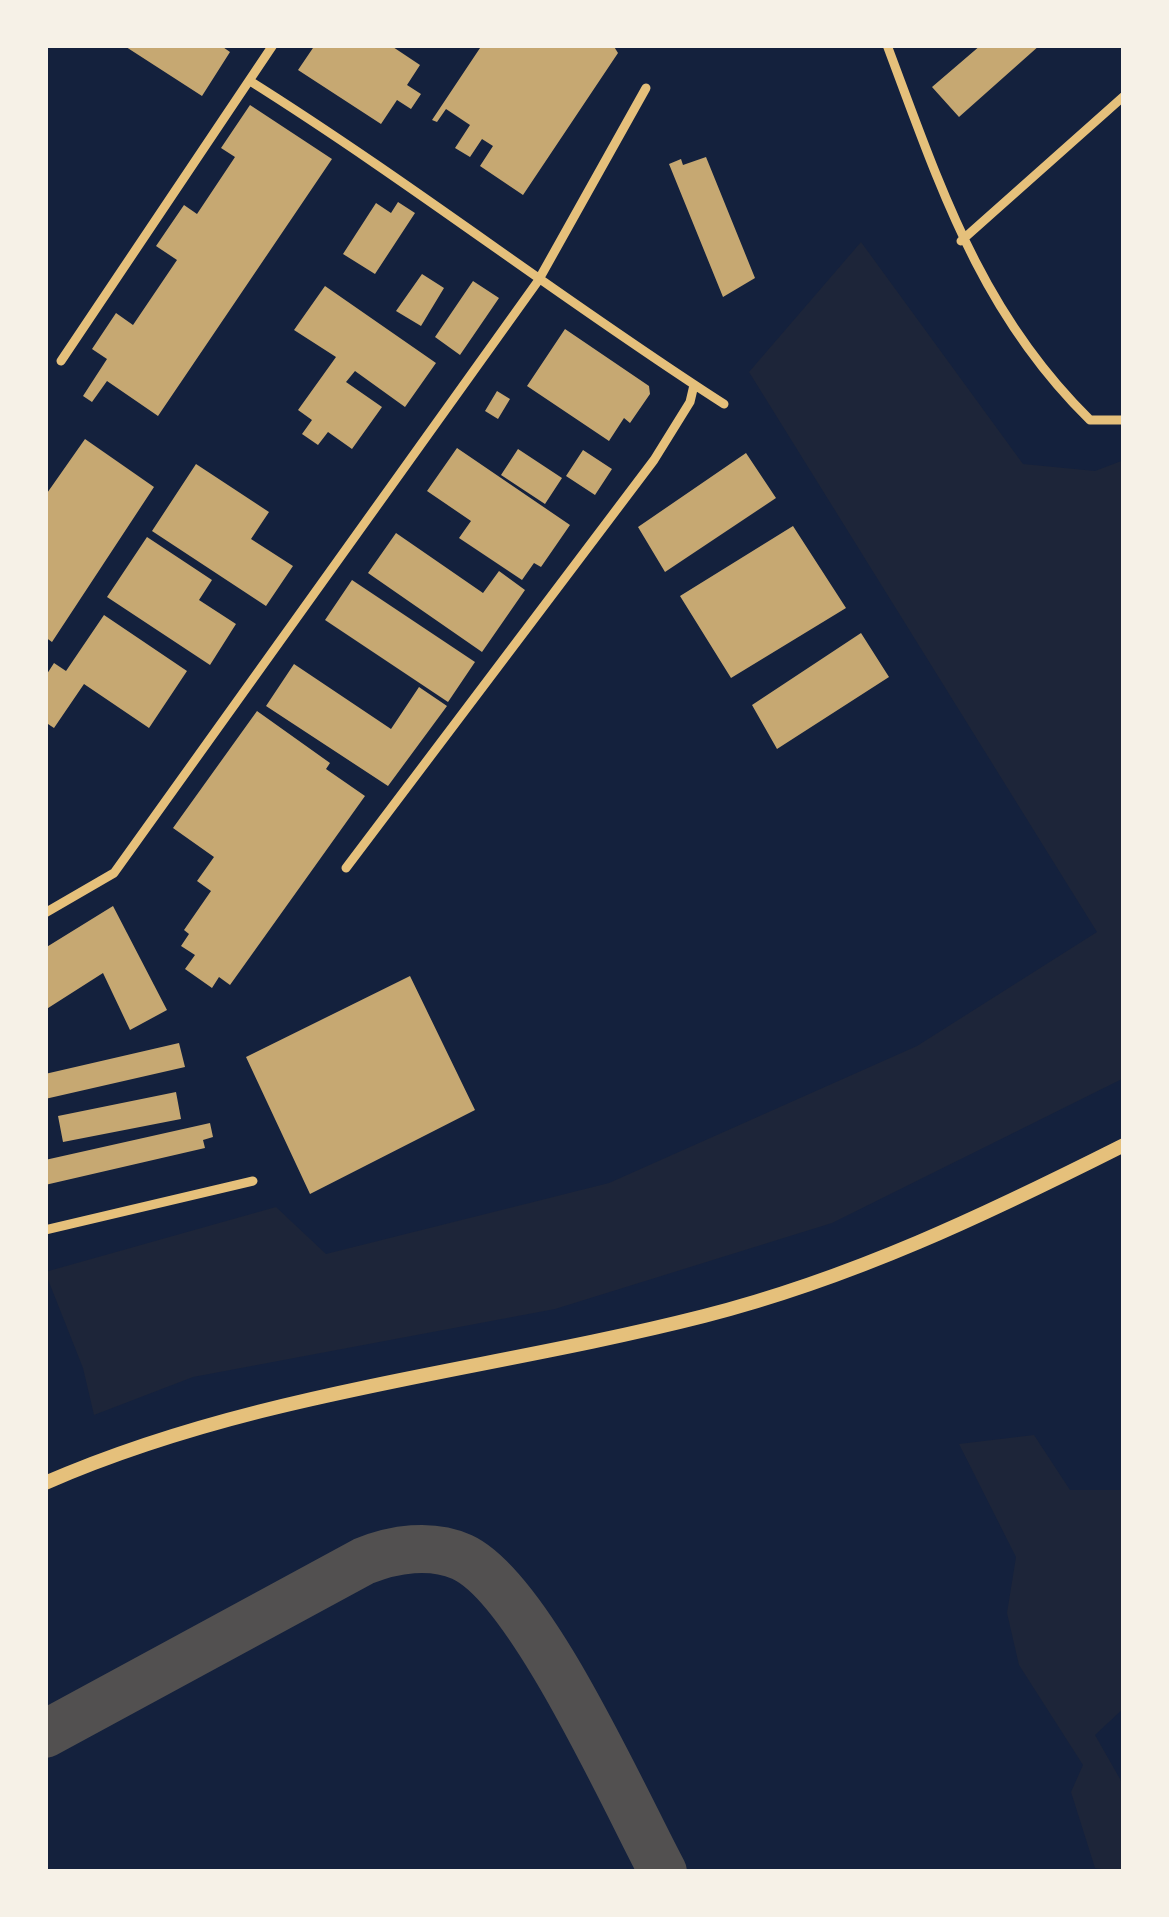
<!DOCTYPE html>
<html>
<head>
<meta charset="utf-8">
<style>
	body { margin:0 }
	#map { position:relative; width:1169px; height:1917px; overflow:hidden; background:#14213d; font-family:"Asap Condensed",sans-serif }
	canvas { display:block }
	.frame { position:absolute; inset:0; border:48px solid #f6f1e7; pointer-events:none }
</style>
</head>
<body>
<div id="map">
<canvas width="1169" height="1917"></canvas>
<div class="frame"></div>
</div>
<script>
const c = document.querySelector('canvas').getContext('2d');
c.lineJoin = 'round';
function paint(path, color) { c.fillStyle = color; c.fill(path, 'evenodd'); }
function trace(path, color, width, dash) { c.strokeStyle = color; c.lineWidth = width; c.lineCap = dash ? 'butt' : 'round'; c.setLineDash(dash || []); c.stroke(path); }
const green = new Path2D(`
	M861,242L1023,464L1095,471L1124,460V1078L832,1223L555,1309L193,1377L94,1415L83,1368L45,1272L276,1207L326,1254L609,1183L917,1046L1097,932L749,372Z
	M1034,1435L1070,1490H1124V1708L1095,1735L1124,1786V1872L1095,1868L1071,1792L1083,1765L1019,1665L1007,1613L1016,1557L959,1444Z`);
const taxiway = new Path2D(`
	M45,1734L364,1561C394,1549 431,1543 462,1557C530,1588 624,1799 663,1872`);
const building = new Path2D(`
	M123,45H220L230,52L202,96Z
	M315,45H390L420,65L407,85L421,94L411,109L397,100L381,124L298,70Z
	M482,45H613L618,53L523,195L480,166L493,146L482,139L470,157L455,148L470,125L446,109L437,122L432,120Z
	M981,45H1040L959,117L932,87Z
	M250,105L332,159L158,416L107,381L92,402L83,396L107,359L92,349L116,313L133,325L177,260L156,246L184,205L197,214L235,157L221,148Z
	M706,157L755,278L723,297L669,164L681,159L683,165Z
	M398,202L415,213L375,274L343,254L376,203L391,213Z
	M422,274L444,288L421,326L396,311Z
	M473,281L499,298L460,355L435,337Z
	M325,286L436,363L405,407L355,371L346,382L382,407L352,449L328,432L318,445L302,434L312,420L298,410L336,357L294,330Z
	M565,329L649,386L650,394L630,423L624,418L609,441L527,386Z
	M497,391L510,399L498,419L485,411Z
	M85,439L154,487L52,642L45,637V496Z
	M457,448L570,525L541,567L534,563L522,580L459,538L471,521L427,491Z
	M518,449L562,478L545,504L501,475Z
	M583,450L612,469L595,495L566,476Z
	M746,453L776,498L665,572L638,527Z
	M196,464L269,512L251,539L293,566L266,606L152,531Z
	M793,526L846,608L731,678L680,596Z
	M396,533L483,593L499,571L525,590L482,652L368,573Z
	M147,537L212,580L199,600L236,624L210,665L107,597Z
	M352,580L475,662L448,702L325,620Z
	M104,615L187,671L149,728L84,684L54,728L45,722V677L54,663L66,671Z
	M861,633L889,677L777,749L752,705Z
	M294,664L391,729L419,687L447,706L388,786L266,706Z
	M257,711L330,763L326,769L365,796L230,985L219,977L212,988L185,969L195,955L181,946L189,934L184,930L211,891L197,881L214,857L173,828Z
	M113,906L167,1010L130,1030L103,973L45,1010V948Z
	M410,976L475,1110L310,1194L246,1057Z
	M179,1043L185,1067L45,1099V1074Z
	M176,1092L181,1119L63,1142L58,1116Z
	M210,1123L213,1137L203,1140L205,1148L45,1185V1160Z`);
const minor = new Path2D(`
	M887,45C940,186 980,312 1090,420H1124
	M250,81C412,183 562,300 724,404
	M961,241L1124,96
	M61,361L273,45
	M346,868L654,460L690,402L694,385
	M45,913L114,873L538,281L646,88
	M45,1230L253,1181`);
const secondary = new Path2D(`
	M45,1483C255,1391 484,1372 704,1316C853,1278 987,1214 1124,1145`);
paint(green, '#1d2539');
trace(taxiway, '#525050', 48);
paint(building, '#c6a872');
trace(minor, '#e5c07b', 9);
trace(secondary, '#e5c07b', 14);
</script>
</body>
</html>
